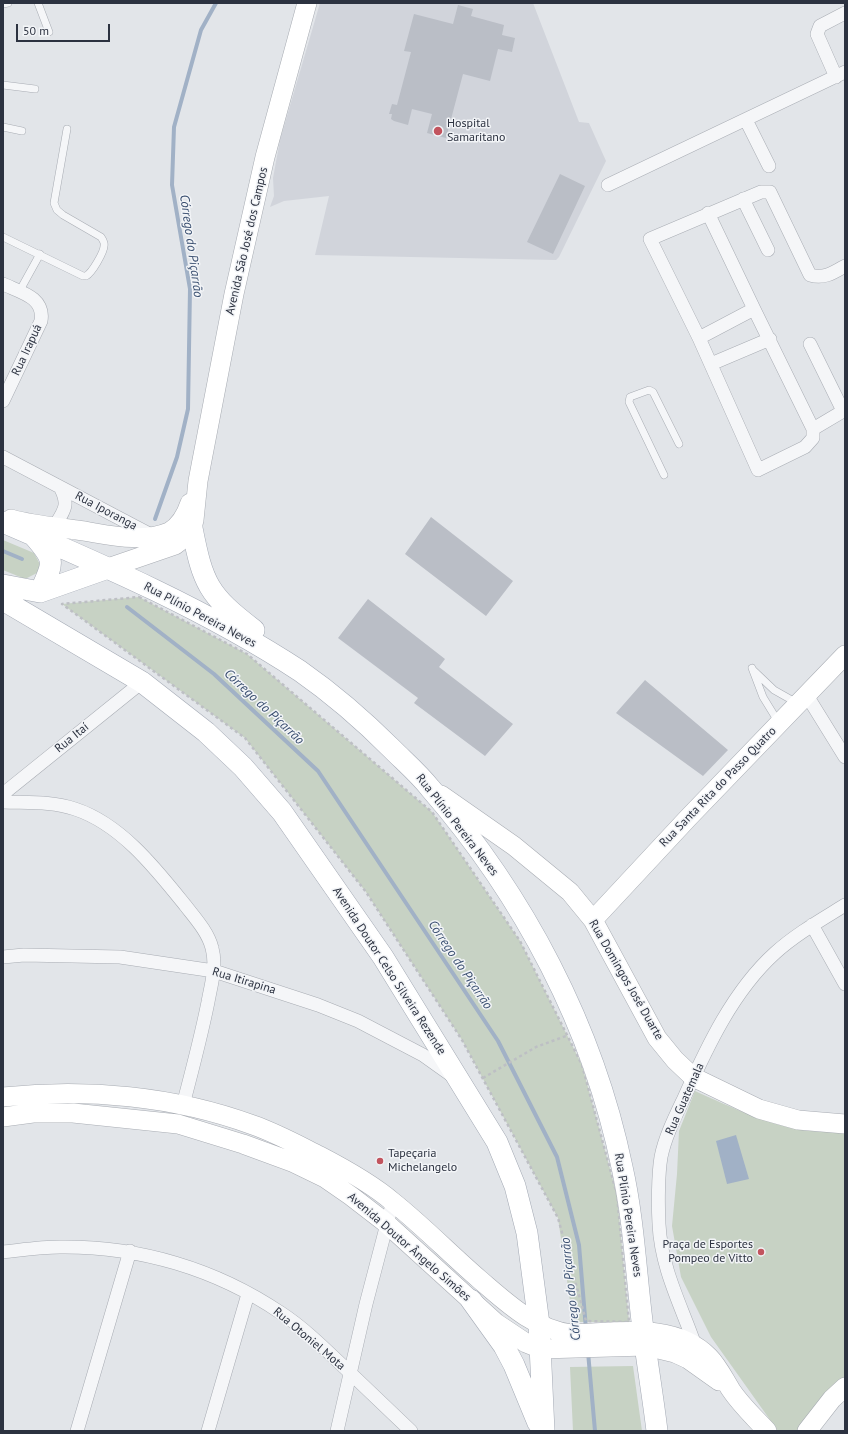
<!DOCTYPE html>
<html>
<head>
<meta charset="utf-8">
<style>
	body { margin:0 }
	#map { position:relative; width:848px; height:1434px; overflow:hidden; background:#e2e5e9; font-family:"PT Sans",sans-serif }
	canvas { display:block }
	.frame { position:absolute; inset:0; border:4px solid #2c3240; pointer-events:none }
	.scale { position:absolute; left:16px; top:24px; width:94px; height:18px; box-sizing:border-box; border:2px solid #2c3240; border-top:0; padding-left:5px; font-size:12px; line-height:14px; white-space:nowrap; color:#2c3240; -webkit-text-stroke:3px #f2f4f7; paint-order:stroke }
</style>
</head>
<body>
<div id="map">
<canvas width="848" height="1434"></canvas>
<div class="frame"></div>
<div class="scale">50 m</div>
</div>
<script>
const c = document.querySelector('canvas').getContext('2d');
c.lineJoin = 'round';
function paint(path, color) { c.fillStyle = color; c.fill(path, 'evenodd'); }
function trace(path, color, width, dash) { c.strokeStyle = color; c.lineWidth = width; c.lineCap = dash ? 'butt' : 'round'; c.setLineDash(dash || []); c.stroke(path); }
function label(font, color, halo, rows, align = 'center') {
  c.font = font + ' "PT Sans",sans-serif'; c.lineWidth = 3; c.setLineDash([]); c.textBaseline = 'middle'; c.strokeStyle = halo; c.fillStyle = color; for (const [text, x, y, turn = 0] of rows) {
    c.save(); c.translate(x, y); c.rotate((+turn || 0) * Math.PI / 180); c.textAlign = isNaN(turn) ? turn : align; if (halo) c.strokeText(text, 0, 0); c.fillText(text, 0, 0); c.restore();
  }
}
const built = new Path2D(`
	M320,3H533L579,122L589,123L606,161L559,257L556,260L315,255L329,196L284,201L270,207L274,196L273,178L280,140Z`);
const green = new Path2D(`
	M3,540L34,553L43,570L25,579L3,570Z
	M139,597L247,654L432,812L520,941L582,1065L617,1195L629,1322H573L558,1218L462,1040L366,892L245,738L62,604Z
	M695,1091C729,1106 774,1128 811,1131C822,1132 834,1132 845,1132V1381L801,1431H778L711,1337L681,1277L672,1226L677,1174L679,1131Z
	M633,1366L642,1431H573L570,1367Z`);
const water = new Path2D(`
	M736,1135L749,1179L727,1184L716,1141Z`);
const stream = new Path2D(`
	M155,519L177,457L188,409L190,289L172,185L174,127L201,30L216,3
	M3,551L22,559
	M127,607L214,674L318,771L498,1041L557,1157L579,1245L586,1329
	M588,1352L595,1431`);
const building = new Path2D(`
	M458,5L473,9L471,16L504,25L502,35L515,38L512,52L498,49L490,81L463,74L446,138L427,133L432,114L412,109L408,125L394,121L391,119L392,114H389L392,104L397,105L411,52L404,51L414,14L453,24Z
	M560,174L585,186L553,254L527,242Z
	M431,517L513,581L486,616L405,554Z
	M368,599L445,659L439,667L513,724L485,756L414,703L418,698L338,638Z
	M645,680L728,750L703,776L616,713Z`);
const path = new Path2D(`
	M139,597L247,654L432,812L520,941L582,1065L617,1195L629,1322L586,1321L558,1218L462,1040L366,892L245,738L62,604Z
	M483,1078L536,1047L566,1036`);
const lane = new Path2D(`
	M38,3L49,32
	M3,4L8,3
	M3,85L35,89
	M3,127L22,131
	M3,237L83,276H86C92,273 104,252 104,246C105,243 103,240 101,237L63,215L57,210L54,203L67,129
	M19,292L40,254
	M664,475L629,402L630,397L649,390L653,392L679,444
	M752,668L763,697L779,723
	M753,670L774,690L797,703`);
const street = new Path2D(`
	M836,77L817,34L820,26L845,13
	M746,120L769,166
	M608,185L845,72
	M743,199L768,250
	M845,266C833,273 824,279 810,275L770,192H761L650,239L699,338L758,470L805,447L813,438V429L845,410
	M3,284C20,292 45,297 41,321L3,401
	M754,309L813,429
	M699,338L754,309L708,213
	M810,344L843,411
	M711,364L770,339
	M3,457L153,536
	M54,527C64,511 70,505 60,487
	M806,694L845,757
	M3,794L142,682
	M3,802C27,803 52,801 75,809C121,824 156,869 185,905C195,918 208,932 212,948C217,966 211,985 208,1002C201,1037 192,1071 183,1105
	M812,925L845,984
	M3,957L24,955L120,957L214,971L318,1005L358,1021L423,1055L451,1075
	M3,1252C22,1250 41,1247 60,1247C139,1246 216,1269 281,1313C304,1328 325,1349 345,1368C367,1389 389,1410 411,1431
	M695,1345C681,1305 661,1268 659,1224C658,1206 658,1175 661,1157C665,1137 675,1117 684,1098C707,1047 733,991 775,953C796,934 821,920 845,905
	M77,1431L130,1251
	M208,1431L248,1294
	M337,1431L366,1304L393,1201`);
const secondary = new Path2D(`
	M11,519C32,525 55,527 77,530C106,534 141,544 169,532C180,526 186,515 190,503
	M108,568L175,545L188,535L192,528L194,520L198,481L234,294L265,157L307,3
	M441,795L514,846L570,892L593,920L657,1038L675,1060L693,1077L759,1109L798,1120L845,1124
	M593,920L688,818L845,655
	M3,1097C86,1088 174,1096 253,1125C276,1133 298,1145 320,1156C345,1169 372,1184 393,1202C423,1226 450,1254 479,1279C507,1303 534,1329 571,1334C616,1333 674,1321 709,1357C718,1366 724,1379 731,1390C741,1405 755,1418 767,1431
	M3,1117L33,1113H73L178,1124L243,1144L292,1162L325,1178L351,1196L386,1223L496,1323L526,1343L541,1349L646,1346L675,1353L688,1359L719,1381
	M807,1431L832,1399L845,1387`);
const primary = new Path2D(`
	M3,522C105,566 207,610 300,671C333,694 364,721 392,749C405,762 419,774 430,788C524,896 593,1027 622,1167C634,1220 636,1275 643,1329C647,1363 653,1397 657,1431
	M192,528C203,584 208,595 254,630
	M33,535C56,561 54,562 40,592
	M3,585L40,592L108,568
	M3,600L142,682L206,732L243,767L282,812L383,957L497,1142L515,1186L527,1233L539,1324L544,1431
	M471,1300L504,1346L514,1365L538,1423`);
const markers = [
	[438,131,5,"#c2545e"],
	[380,1161,4,"#c2545e"],
	[761,1252,4,"#c2545e"]
];
const poiNames = [
	["Hospital",447,124],
	["Samaritano",447,138],
	["Tapeçaria",388,1154],
	["Michelangelo",388,1168],
	["Praça de Esportes",753,1245,"right"],
	["Pompeo de Vitto",753,1259,"right"]
];
const streetNames = [
	["Avenida São José dos Campos",247,241,-77],
	["Rua Irapuá",27,350,-65],
	["Rua Iporanga",106,511,28],
	["Rua Plínio Pereira Neves",200,615,28],
	["Rua Itaí",72,738,-39],
	["Rua Santa Rita do Passo Quatro",718,787,-46],
	["Rua Plínio Pereira Neves",457,825,52],
	["Avenida Doutor Celso Silveira Rezende",389,971,57],
	["Rua Domingos José Duarte",626,980,60],
	["Rua Itirapina",244,981,17],
	["Rua Guatemala",685,1099,-66],
	["Rua Plínio Pereira Neves",628,1215,81],
	["Avenida Doutor Ângelo Simões",409,1247,41],
	["Rua Otoniel Mota",309,1339,40]
];
const waterNames = [
	["Córrego do Piçarrão",191,246,82],
	["Córrego do Piçarrão",264,707,43],
	["Córrego do Piçarrão",460,965,56],
	["Córrego do Piçarrão",571,1289,-96]
];
paint(built, '#d1d4db');
paint(green, '#c7d2c4');
paint(water, '#a1b1c6');
trace(stream, '#a1b1c6', 4);
paint(building, '#babec6');
trace(lane, '#a8acb3', 8);
trace(street, '#a8acb3', 14);
trace(secondary, '#a8acb3', 20);
trace(primary, '#a3a9b4', 22);
trace(path, '#bdbfc4', 2.5, [3, 3]);
trace(lane, '#f5f6f8', 7);
trace(street, '#f5f6f8', 13);
trace(secondary, '#fff', 19);
trace(primary, '#fff', 21);
for (const [x, y, r, color] of markers) { const dot = new Path2D(); dot.arc(x, y, r, 0, 2 * Math.PI); c.fillStyle = color; c.fill(dot); trace(dot, '#f2f4f7', 1.5); }
label('12px', '#2c3240', '#f2f4f7', poiNames, 'left');
label('12px', '#2c3240', '#f2f4f7', streetNames);
label('italic 13px', '#3a4f70', '#f2f4f7', waterNames);
</script>
</body>
</html>
